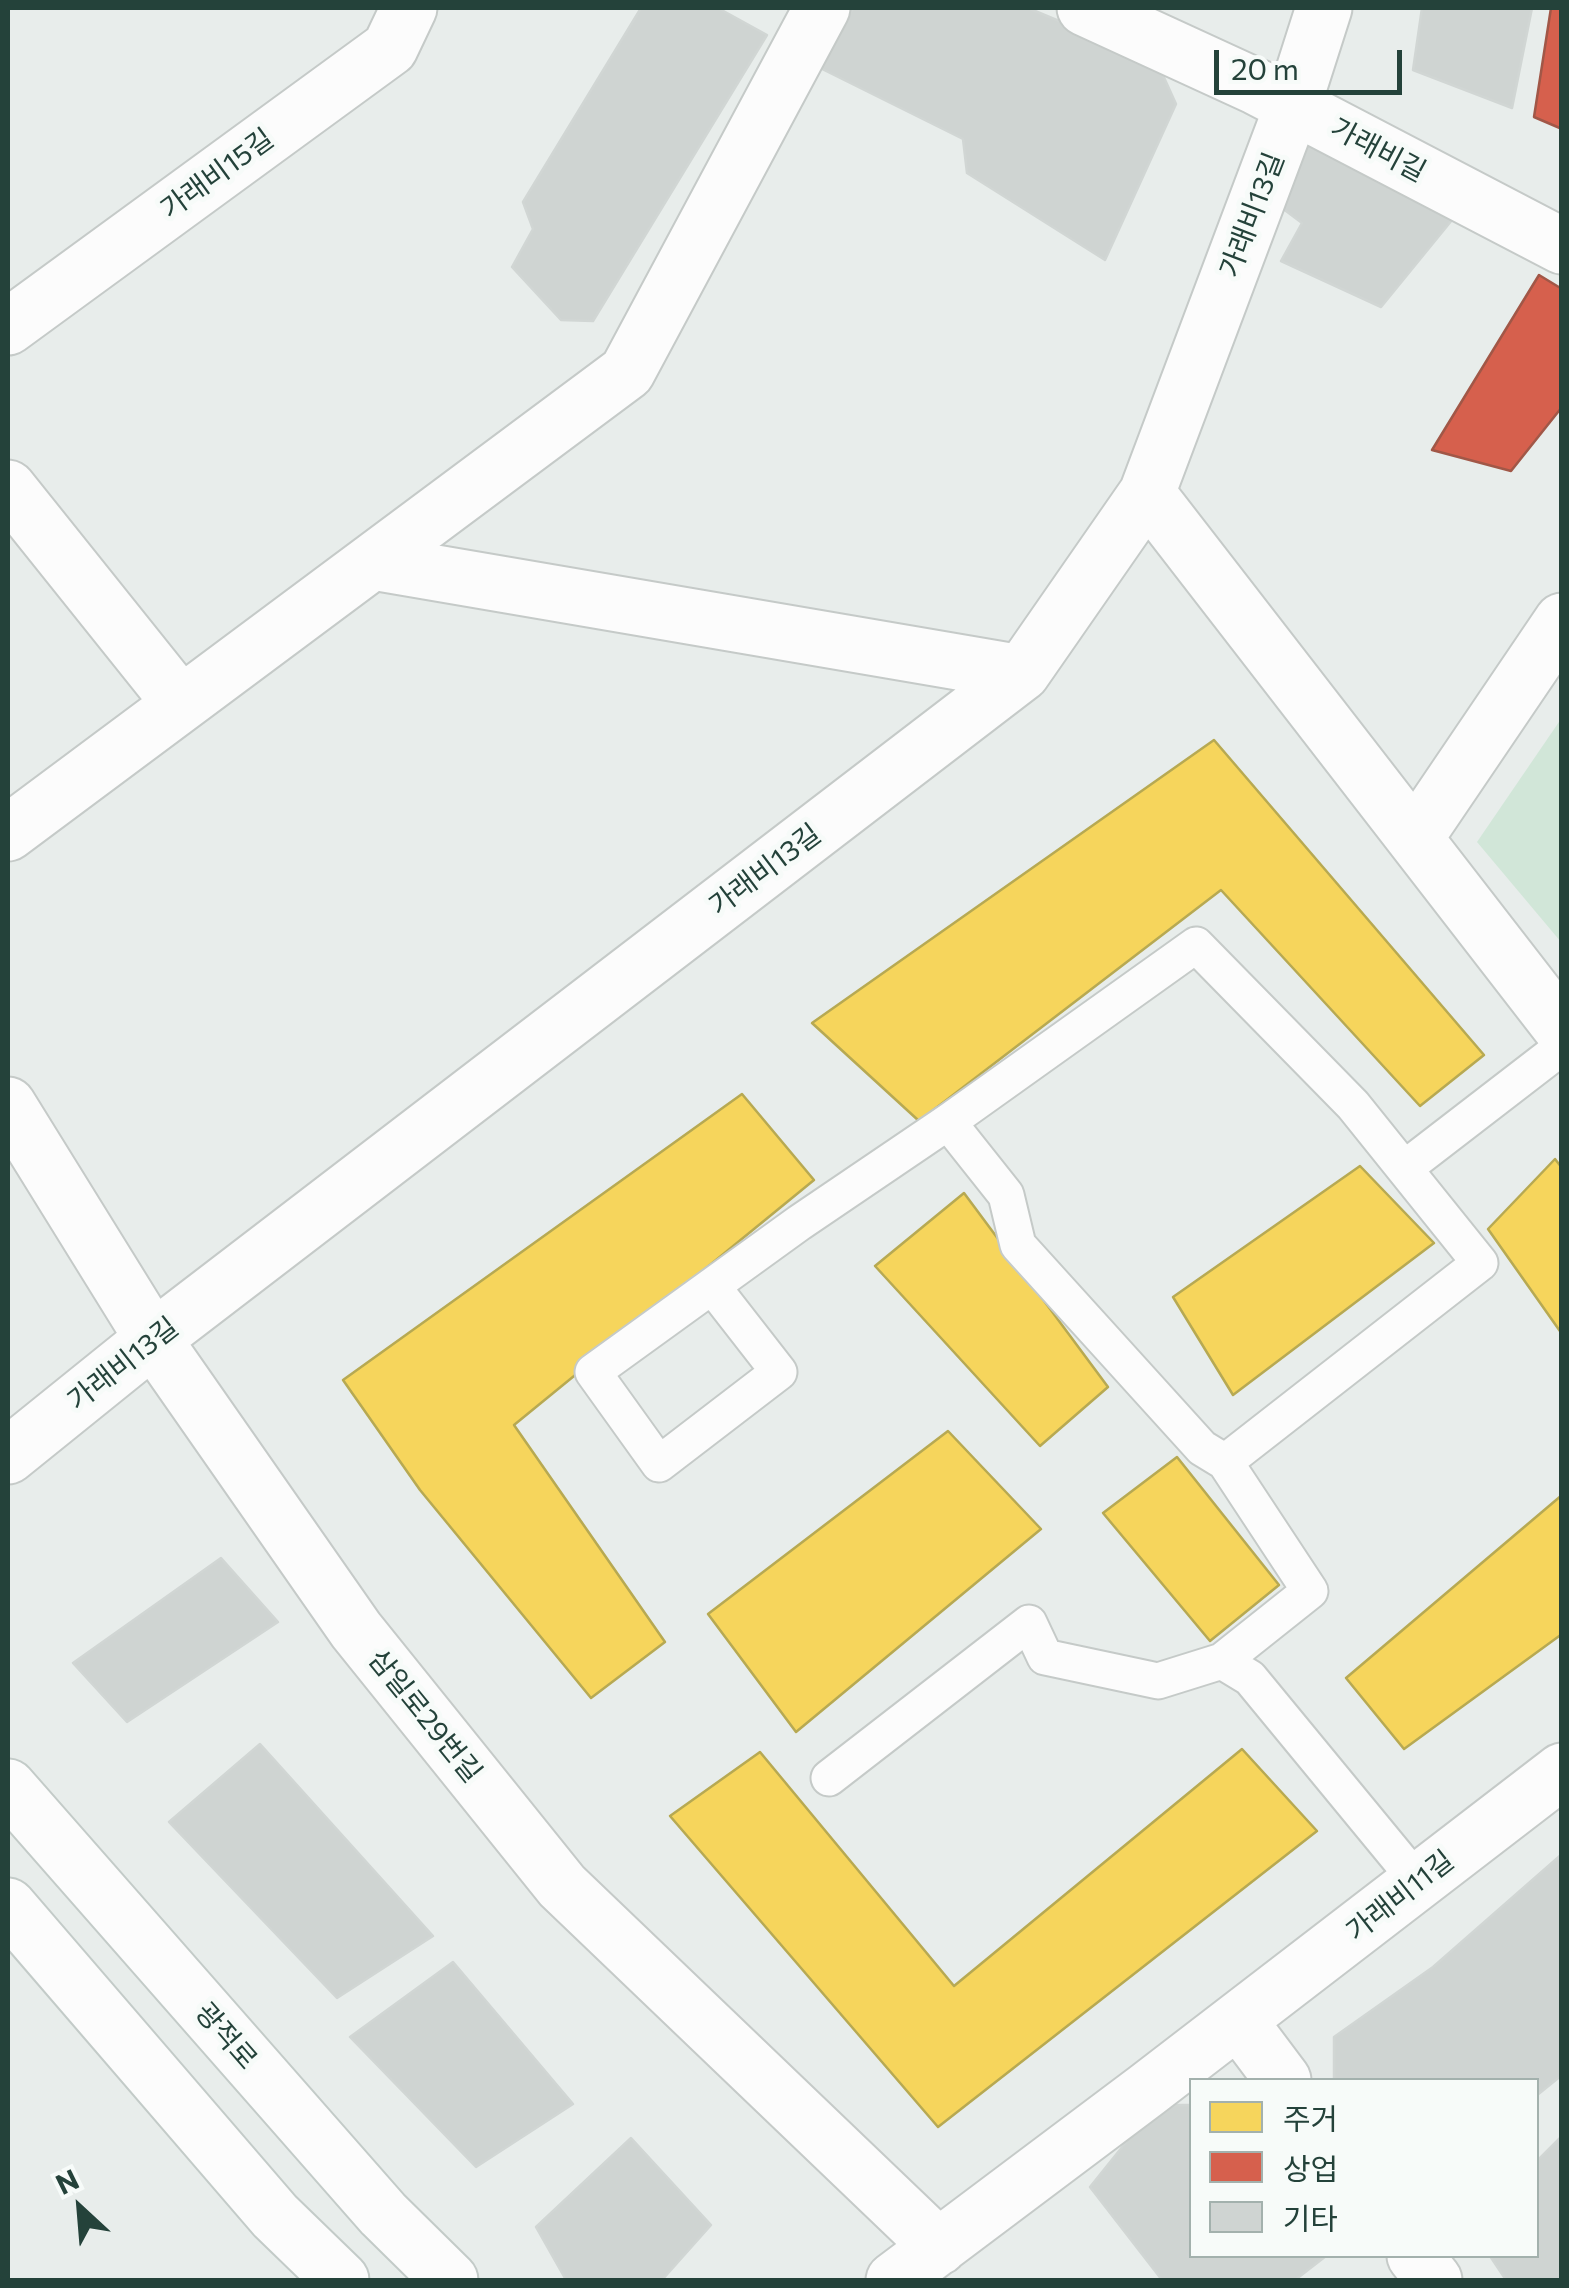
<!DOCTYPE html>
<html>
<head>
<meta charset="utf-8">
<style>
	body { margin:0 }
	#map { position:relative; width:1569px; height:2288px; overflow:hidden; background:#e8edeb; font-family:Commissioner,"Noto Sans KR",sans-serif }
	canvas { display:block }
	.frame { position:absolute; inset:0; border:10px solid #24423a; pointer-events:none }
	.legend { position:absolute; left:1189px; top:2078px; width:350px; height:180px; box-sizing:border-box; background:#f7fbf9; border:2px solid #a3b1ad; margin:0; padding:12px 18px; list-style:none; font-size:30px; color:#24423a }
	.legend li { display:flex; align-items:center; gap:20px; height:50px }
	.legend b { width:50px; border:2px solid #a3b1ad }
	.north { position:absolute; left:30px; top:2158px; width:100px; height:100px; -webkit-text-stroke:8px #f7fbf9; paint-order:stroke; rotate:334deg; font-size:28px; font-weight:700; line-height:40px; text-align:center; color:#24423a }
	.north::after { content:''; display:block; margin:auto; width:35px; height:45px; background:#24423a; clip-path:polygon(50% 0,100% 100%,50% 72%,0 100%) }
	.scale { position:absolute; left:1214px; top:50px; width:188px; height:45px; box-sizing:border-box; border:5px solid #24423a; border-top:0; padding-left:12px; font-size:30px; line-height:35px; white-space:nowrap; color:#24423a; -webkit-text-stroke:8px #f7fbf9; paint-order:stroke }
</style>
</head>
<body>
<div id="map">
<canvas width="1569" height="2288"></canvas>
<div class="frame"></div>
<ul class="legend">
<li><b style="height:28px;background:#f6d55c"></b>주거</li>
<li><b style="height:28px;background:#d6604d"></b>상업</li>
<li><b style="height:28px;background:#cfd4d2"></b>기타</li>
</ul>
<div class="north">N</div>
<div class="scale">20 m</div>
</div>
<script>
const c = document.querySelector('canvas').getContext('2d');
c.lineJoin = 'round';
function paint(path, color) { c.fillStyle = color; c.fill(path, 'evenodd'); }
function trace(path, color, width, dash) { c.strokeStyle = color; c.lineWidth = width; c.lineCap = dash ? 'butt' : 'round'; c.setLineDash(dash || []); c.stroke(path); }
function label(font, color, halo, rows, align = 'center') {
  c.font = font + ' Commissioner,"Noto Sans KR",sans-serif'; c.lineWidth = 10; c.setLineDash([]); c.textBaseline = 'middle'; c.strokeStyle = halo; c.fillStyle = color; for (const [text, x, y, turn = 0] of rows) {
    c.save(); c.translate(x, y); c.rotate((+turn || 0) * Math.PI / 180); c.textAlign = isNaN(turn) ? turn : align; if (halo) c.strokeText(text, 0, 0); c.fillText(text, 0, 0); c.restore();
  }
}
const green = new Path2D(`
	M1561,719V942L1477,842Z`);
const homes = new Path2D(`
	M1214,740L1484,1055L1420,1106L1221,890L919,1121L812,1023Z
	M742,1094L814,1180L514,1425L665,1642L591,1698L420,1490L343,1380Z
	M1555,1159L1562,1168V1334L1488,1229Z
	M1360,1166L1434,1243L1233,1395L1173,1297Z
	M964,1193L1108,1387L1040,1446L875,1266Z
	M948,1431L1041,1529L796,1732L708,1614Z
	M1177,1457L1279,1585L1210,1641L1103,1513Z
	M1562,1495V1634L1404,1749L1346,1678Z
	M1242,1749L1317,1831L938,2127L670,1816L760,1752L954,1986Z`);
const shops = new Path2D(`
	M1551,8H1562V129L1534,117Z
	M1539,275L1562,289V407L1511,471L1432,450Z`);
const building = new Path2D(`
	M641,8H718L767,35L593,321L561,320L512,267L533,229L523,202Z
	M854,8H1028L1157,62L1176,104L1105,260L967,173L963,139L808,62Z
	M1422,8H1532L1512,108L1413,70Z
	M1300,139L1452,220L1381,307L1281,261L1302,223L1274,202Z
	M221,1558L278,1622L127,1722L73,1663Z
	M260,1744L433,1936L337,1998L169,1822Z
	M1562,1854V2075L1536,2096V2080H1334V2037L1433,1967Z
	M453,1962L573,2104L476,2167L350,2037Z
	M1156,2105H1192V2256H1326L1295,2280H1162L1090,2187Z
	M1562,2136V2280H1506L1490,2256H1536V2162Z
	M631,2138L711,2225L662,2280H566L536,2227Z`);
const lane = new Path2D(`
	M948,1122L1006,1195L1018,1245L1202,1448L1225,1462L1310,1591L1222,1661L1250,1678L1418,1882
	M1405,1168L1562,1047
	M712,1286L779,1372L659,1464L593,1372L799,1223L948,1122L1196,945L1353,1105L1480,1263L1225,1462
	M829,1778L1029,1623L1045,1657L1158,1681L1222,1661`);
const street = new Path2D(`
	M1085,8L1257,87L1562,246
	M8,327L390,48L409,8
	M8,488L181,704
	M1147,493L1562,1029
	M372,562L1022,673
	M8,833L627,372L822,8
	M1415,838L1562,621
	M8,1105L153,1339L356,1630L562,1886L939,2247
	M8,1456L153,1339L1022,673L1147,493L1293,105L1324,8
	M1238,2020L1283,2080
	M1415,2256L1434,2280
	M894,2280L1147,2090L1562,1771`);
const secondary = new Path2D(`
	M8,1787L383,2214L450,2280
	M8,1906L275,2216L341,2280`);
const streetNames = [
	["가래비길",1378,150,28],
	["가래비15길",217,174,-36],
	["가래비13길",1252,215,-69],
	["가래비13길",765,870,-37],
	["가래비13길",123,1364,-38],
	["삼일로29번길",425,1716,51],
	["가래비11길",1400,1896,-38],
	["광적로",226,2036,49]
];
paint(green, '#d1e6d8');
paint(homes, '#f6d55c');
trace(homes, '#b7a952', 2.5);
paint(shops, '#d6604d');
trace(shops, '#a15747', 2.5);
paint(building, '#cfd4d2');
trace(building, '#d1d6d4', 2.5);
trace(lane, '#c5cac8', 39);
trace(street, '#c5cac8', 59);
trace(secondary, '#c3cbc8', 59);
trace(lane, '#fcfcfc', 35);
trace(street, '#fcfcfc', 55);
trace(secondary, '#fcfcfc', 55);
label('28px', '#24423a', '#f7fbf9', streetNames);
</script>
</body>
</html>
